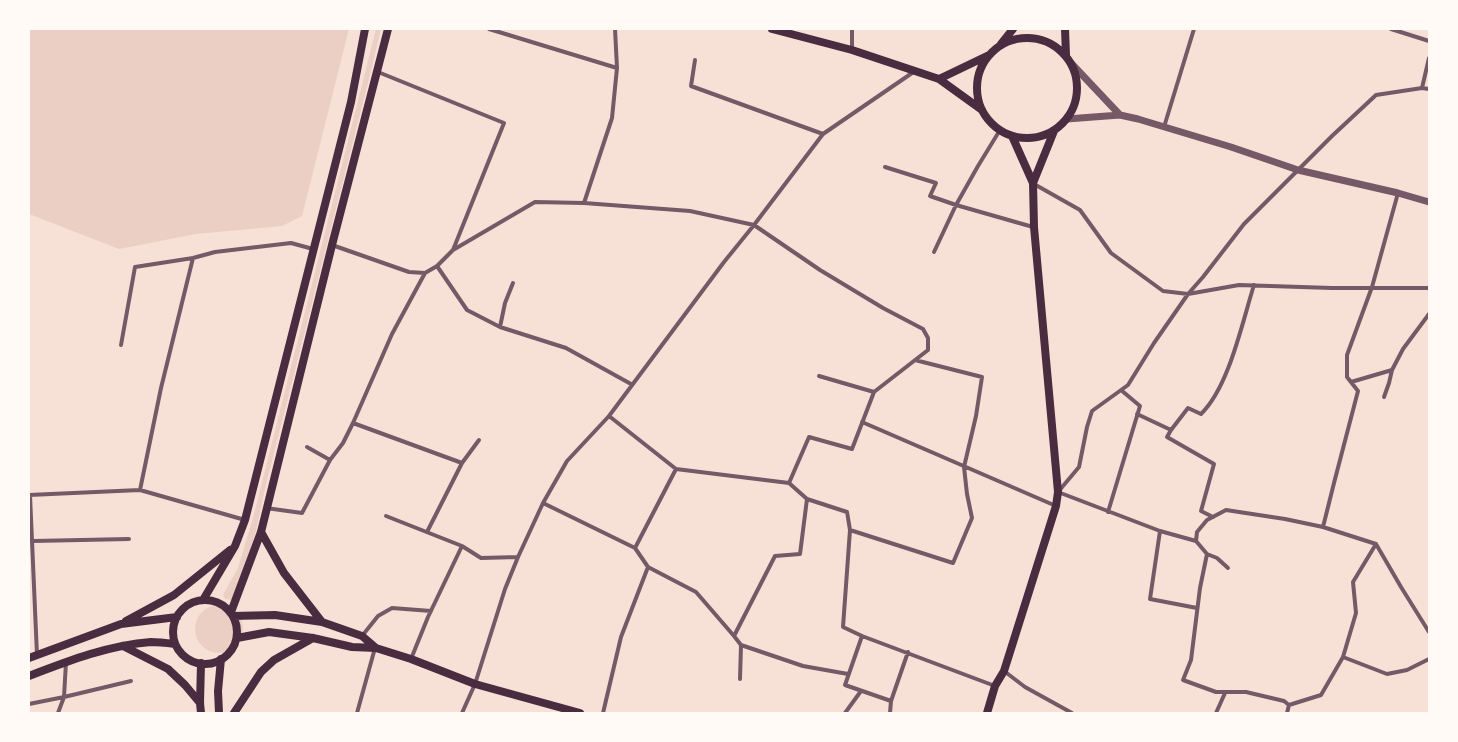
<!DOCTYPE html>
<html>
<head>
<meta charset="utf-8">
<style>
	body { margin:0 }
	#map { position:relative; width:1458px; height:742px; overflow:hidden; background:#f7e1d7; font-family:Montserrat,sans-serif }
	canvas { display:block }
	.frame { position:absolute; inset:0; border:30px solid #fffaf5; pointer-events:none }
</style>
</head>
<body>
<div id="map">
<canvas width="1458" height="742"></canvas>
<div class="frame"></div>
</div>
<script>
const c = document.querySelector('canvas').getContext('2d');
c.lineJoin = 'round';
function paint(path, color) { c.fillStyle = color; c.fill(path, 'evenodd'); }
function trace(path, color, width, dash) { c.strokeStyle = color; c.lineWidth = width; c.lineCap = dash ? 'butt' : 'round'; c.setLineDash(dash || []); c.stroke(path); }
const green = new Path2D(`
	M29,29H349L302,216L282,226L196,234L119,249L29,214Z
	M376,29H381L371,71L265,489L256,531L234,600L225,599L223,595L238,568L254,514Z
	M195 629a24 24 0 1 1 48 0a24 24 0 1 1-48 0Z`);
const minor = new Path2D(`
	M489,29L617,68
	M852,29V50
	M1391,29L1429,41
	M695,60L691,86L823,134
	M378,72L504,123L453,250
	M1422,88L1429,58
	M1429,89L1422,88L1376,95L1332,136L1244,224L1203,277L1188,294L1154,343L1128,385L1092,411L1087,427L1079,467L1058,492L1160,531L1196,541L1197,532L1207,520L1226,510L1285,519L1323,527L1376,544L1401,587L1429,632
	M1164,127L1194,29
	M885,167L936,183L930,196L956,205L1033,227
	M1034,184L1080,210L1111,253L1163,291L1188,294L1239,285L1332,288H1429
	M584,203L690,211L754,225L820,270L883,308L923,329L928,338V350L874,392L852,449L809,437L789,483L676,469L609,416
	M332,245L409,272L425,273L437,266L467,310L500,327L566,348L631,384
	M934,252L956,205L978,166L1000,130
	M437,266L453,250L535,202L584,203L612,118L617,68L615,29
	M500,327L505,303L513,283
	M121,345L135,267L193,258L215,252L291,243L313,249
	M819,376L874,392
	M1351,382L1392,370L1403,349L1429,314
	M1384,397L1389,383L1392,370
	M1137,414L1171,430L1167,437L1214,464L1201,511L1213,517
	M862,422L1056,506
	M353,423L462,463
	M1171,430L1188,408L1201,414C1229,387 1242,323 1254,285
	M307,447L330,460
	M789,483L807,499L847,512L850,530L843,627L862,636L995,686
	M140,490L161,388L193,258
	M29,495L140,490L245,520
	M30,495L37,655
	M543,503L635,548L648,567L696,592L734,636L741,645L740,679
	M266,508L302,513L330,460L343,443L353,423L392,334L425,273
	M1108,512L1140,406L1121,390
	M386,516L462,546L481,558L518,557
	M1323,527L1334,483L1358,391L1347,377V355L1372,287L1398,193
	M850,530L953,563L972,518L967,494L964,467L976,416L982,377L915,360
	M1160,531L1150,599L1197,608
	M427,532L462,463L479,440
	M33,541L129,539
	M1196,541L1207,554L1200,588L1191,660L1183,680L1216,692H1246L1284,701L1289,705
	M1376,544L1353,582L1356,613L1343,657L1387,674L1407,670L1429,659
	M635,548L676,469
	M1207,554L1217,558L1228,568
	M362,636L378,616L392,608L431,611
	M734,636L775,556L800,554L807,499
	M862,636L845,685L891,701
	M741,645L803,666L848,674
	M411,659L428,617L462,546
	M1004,671L1025,687L1072,713
	M29,704L64,697L131,681
	M58,713L64,697L66,662
	M357,713L375,648
	M462,713L475,684L505,589L518,557L543,503L567,461L609,416L724,262L754,225L823,134L915,71
	M603,713L621,637L648,567
	M845,713L861,691
	M890,713L891,701L908,652
	M1216,713L1225,693
	M1287,713L1289,705L1321,695L1343,657`);
const tertiary = new Path2D(`
	M1071,63L1120,115
	M1067,119L1120,115L1138,119L1231,147L1298,170L1398,193L1429,202`);
const secondary = new Path2D(`
	M772,29L852,50L939,79L982,110
	M1065,29L1066,55
	M977 88a50 50 0 1 1 100 0a50 50 0 1 1-100 0Z
	M1001,44L1013,29
	M939,79L989,55
	M1033,183L1054,131
	M261,532L284,573L322,622
	M203,600L235,546L245,520L351,102L365,29
	M173 632a32 32 0 1 1 64 0a32 32 0 1 1-64 0Z
	M231,612L261,532L332,245L388,29
	M233,616L275,615L322,622L362,636L376,648
	M126,621L174,595L230,550
	M237,638L269,632L313,638L352,647L376,648L411,659L475,684L580,713
	M123,646L168,669L185,685L200,703
	M29,658L121,624L177,617
	M29,676C68,661 109,645 151,642C159,642 167,643 175,644
	M201,713L200,703L201,663
	M219,713L218,691L221,659
	M234,713L261,672L274,660L313,638
	M987,713L995,686L1004,671L1056,506L1058,492L1034,227L1033,183L1012,136`);
paint(green, '#ebcfc5');
trace(minor, '#755966', 4);
trace(tertiary, '#755966', 7);
trace(secondary, '#4a2c40', 8);
</script>
</body>
</html>
